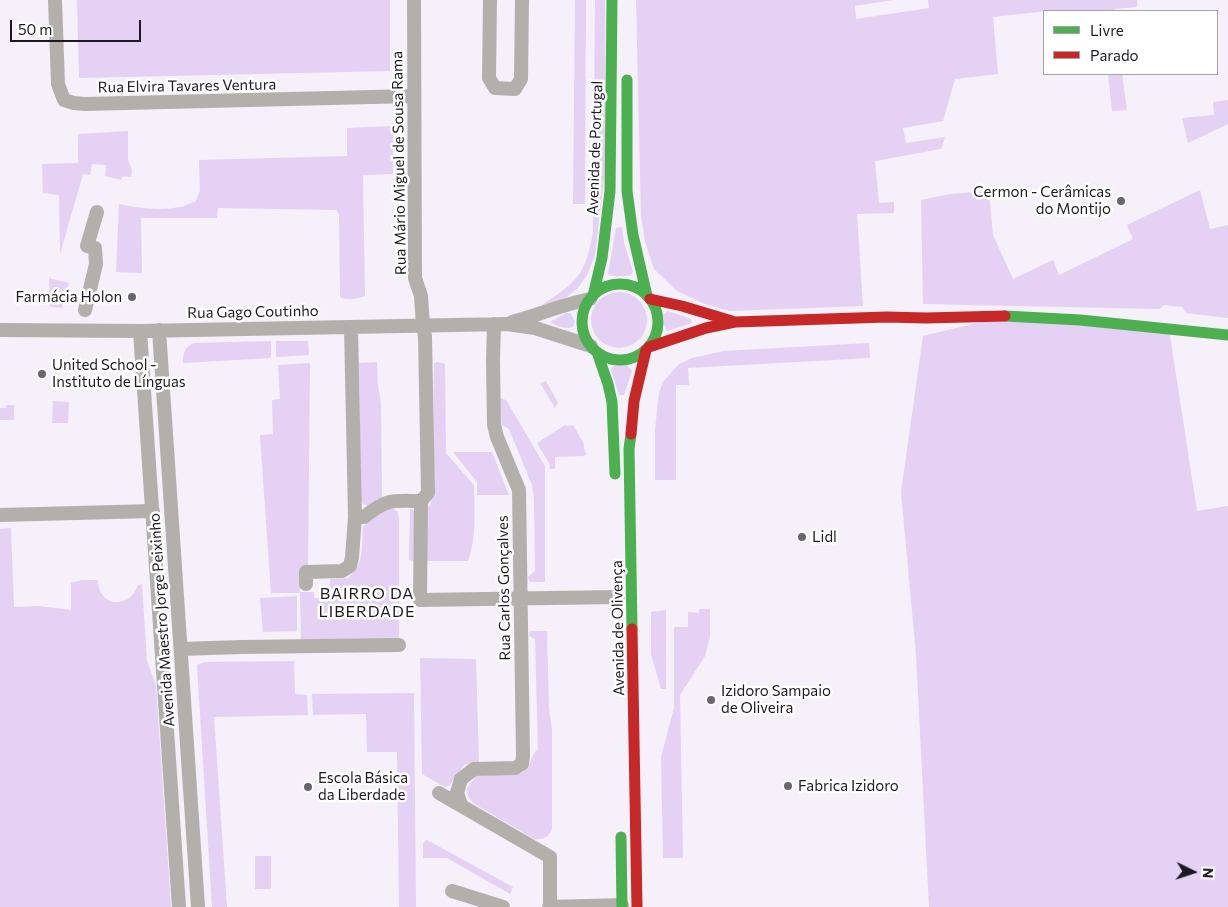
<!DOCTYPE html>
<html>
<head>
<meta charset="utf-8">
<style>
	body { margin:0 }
	#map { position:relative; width:1228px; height:907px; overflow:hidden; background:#f5f0fa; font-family:Commissioner,sans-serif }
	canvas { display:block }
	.legend { position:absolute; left:1043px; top:10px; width:175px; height:65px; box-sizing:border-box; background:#fff; border:1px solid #a5a3a6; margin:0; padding:6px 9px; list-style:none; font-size:15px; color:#1e1921 }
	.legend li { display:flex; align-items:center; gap:10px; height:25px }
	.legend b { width:25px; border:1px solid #a5a3a6 }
	.north { position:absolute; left:1168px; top:847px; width:50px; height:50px; -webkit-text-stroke:4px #fff; paint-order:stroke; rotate:94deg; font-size:14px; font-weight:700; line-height:20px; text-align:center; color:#1e1921 }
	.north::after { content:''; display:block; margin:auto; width:18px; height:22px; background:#1e1921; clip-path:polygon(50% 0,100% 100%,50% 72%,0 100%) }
	.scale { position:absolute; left:10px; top:20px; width:131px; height:22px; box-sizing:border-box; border:2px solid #1e1921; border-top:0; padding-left:6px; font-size:15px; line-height:18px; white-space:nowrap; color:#1e1921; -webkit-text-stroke:4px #fff; paint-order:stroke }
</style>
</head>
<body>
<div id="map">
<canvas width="1228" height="907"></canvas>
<ul class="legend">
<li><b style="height:6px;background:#4caf50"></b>Livre</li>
<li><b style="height:6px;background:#c62828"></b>Parado</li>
</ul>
<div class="north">N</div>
<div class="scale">50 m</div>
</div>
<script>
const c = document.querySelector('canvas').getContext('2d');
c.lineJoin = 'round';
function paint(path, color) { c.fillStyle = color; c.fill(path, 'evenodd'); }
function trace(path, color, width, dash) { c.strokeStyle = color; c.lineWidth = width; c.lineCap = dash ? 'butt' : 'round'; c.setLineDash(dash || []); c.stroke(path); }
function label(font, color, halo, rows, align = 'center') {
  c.font = font + ' Commissioner,sans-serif'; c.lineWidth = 5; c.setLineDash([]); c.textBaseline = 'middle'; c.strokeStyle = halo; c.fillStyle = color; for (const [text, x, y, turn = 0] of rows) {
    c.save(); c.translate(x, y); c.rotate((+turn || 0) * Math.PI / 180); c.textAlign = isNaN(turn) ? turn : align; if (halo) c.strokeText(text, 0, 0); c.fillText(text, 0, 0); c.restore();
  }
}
const green = new Path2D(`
	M77,0H390V71L79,78Z
	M575,0H586L585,204H573Z
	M595,0H605V170L595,255L587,275L577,289L564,299L543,308V304C578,282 586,273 593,232Z
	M636,0H893L855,6L856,19L929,8L928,0H1137V7L1115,9V11L1058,10L993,17L998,74L955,79L943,121L903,128L906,143L945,137L941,149L875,161L879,203L894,202V213L857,214L863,306L730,311L705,304L677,291L654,269L645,241L641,217Z
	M1108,74H1122L1127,110L1112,111Z
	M1228,100V124L1188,143L1182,118L1214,115L1213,102Z
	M393,126V174L363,175L365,296C357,299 347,301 340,297L339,214L336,210L218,208L217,218H141L142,273L116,272L119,204C138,208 160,211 180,207C185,206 189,203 195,202L200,191L199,160L347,156V128Z
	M128,131V160L132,170L131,177L123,176L121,180L105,176L106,165L92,164L90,175L83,174L60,254L59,195L43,193L42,164L78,163V134Z
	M1200,190L1210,229L1228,225V318L1186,313L1182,307L1164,305L1159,309L923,304L921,200L950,194L989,191L993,235L1013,279L1053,260L1059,275L1133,239L1127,225Z
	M622,227L624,243L633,271L631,275C624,276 614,278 608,274L616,228Z
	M49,278L69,283L62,308L50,307Z
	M591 320a28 28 0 1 1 56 0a28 28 0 1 1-56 0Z
	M668,311L691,319L692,323L667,331L664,326L663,315Z
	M566,313H570L575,321L573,327C566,330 557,326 550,322Z
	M1006,316L1169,329L1197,511L1228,506V907H929L916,655L901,492L923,336Z
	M271,341V358L183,363C183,354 184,347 194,343Z
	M276,341H308L309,355L276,357Z
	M869,343L870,358L688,368L689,385H676V480H655V429L659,393L663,382L679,364L692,358L724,351Z
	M377,362L378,386L381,403L382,497L368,506L363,504L361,501L359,363Z
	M436,362L444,363L445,365L446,453L474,485C474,510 477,537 468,561H427V510L433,498L434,364Z
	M310,363L308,566L300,567V592H314V598H330V579L348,578C365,564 361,547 363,527C372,519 386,501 398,512L399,518V639L301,641L300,593H271L260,435L273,434L272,400L280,399L278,365Z
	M615,365H627L632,371L624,395H619L611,369Z
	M546,381L558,403L555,408L540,383Z
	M500,398L506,400L545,466V582H531L529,581L528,577L535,571L534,499L532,485L509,429L502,425Z
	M53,401L69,402L68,423H52Z
	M6,405H14V420H0V408H6Z
	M565,425L568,426L573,425L583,442L586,455L583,456L555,457V469H550L549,463L537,443Z
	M453,452H492L509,495H477V482Z
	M410,509H412L415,512V561L409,560Z
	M11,528L14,607L39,606L71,610V583L82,580H98C98,607 130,610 138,585L142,584L147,661L156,685L171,907H0V529Z
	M297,596V631L263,632L260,598Z
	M699,609H710V637L705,656L680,695L683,858H663L661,757L674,708V627H688V612L699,613Z
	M666,610V689H661L651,654V612Z
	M530,631H547L549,708L552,731V829C549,837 543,840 534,839L473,803L468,796L467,788L476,776L522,773C532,768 529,757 538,749L535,639L529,636Z
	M420,658L476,659L479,763L465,764L449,786L445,787L422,774Z
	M294,661L295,694L307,695L308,715L214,717L227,907H212L197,665L205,662Z
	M414,693L416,907H399L397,752H367L366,714L313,715L312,694Z
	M427,840L513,887L510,894L447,858H423V843Z
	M255,856H271V889H255Z`);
const street = new Path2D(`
	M55,0L58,84L64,100L74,103L85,104L413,96
	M414,0L415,278L421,296L423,325L425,336L428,493L421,501L420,600L618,597
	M490,0L489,78L495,88L515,89L521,79L522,0
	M85,310L96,264L95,248L87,246L97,212
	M512,322C538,315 564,304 590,299
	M0,330L140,331L507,324L535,328L591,346
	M159,330L198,907
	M140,331L179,907
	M0,515L153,511
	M355,517H364C388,498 391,501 421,501
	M306,584V572L342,571L350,566L352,557L355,517L351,327
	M181,649L241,647L399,645
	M439,793L550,857V907
	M461,805L457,793L461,779L474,769L515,768L522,764L523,756L519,490L497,437L494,425L493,361L494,324
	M452,891L503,907
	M549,907L622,905`);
const fast = new Path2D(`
	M627,80V191L633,235L647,296
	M582 322a38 38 0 1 1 76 0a38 38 0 1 1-76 0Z
	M593,296L602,258L610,191L612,0
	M1005,316L1080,320L1228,335
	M597,352L608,384L612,402L615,474
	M631,434L629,449L632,629
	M621,837L622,907`);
const jam = new Path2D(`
	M650,299L682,306L732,321
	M649,347L706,328L735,322L887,317L926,318L1005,316
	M631,434L634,401L646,350
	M632,629L637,907`);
const markers = [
	[1121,201,5,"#69646d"],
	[132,297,5,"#69646d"],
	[42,374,5,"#69646d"],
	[802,537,5,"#69646d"],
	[711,700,5,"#69646d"],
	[788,786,5,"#69646d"],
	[308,787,5,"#69646d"]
];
const streetNames = [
	["Rua Elvira Tavares Ventura",187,86,-1],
	["Avenida de Portugal",595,148,-88],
	["Rua Mário Miguel de Sousa Rama",399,163,-91],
	["Rua Gago Coutinho",253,312,-1],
	["Rua Carlos Gonçalves",504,588,-91],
	["Avenida Maestro Jorge Peixinho",162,620,-94],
	["Avenida de Olivença",618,628,-91]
];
const poiNames = [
	["Cermon - Cerâmicas",1111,192,"right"],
	["do Montijo",1111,209,"right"],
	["Farmácia Holon",122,297,"right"],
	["United School -",52,365],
	["Instituto de Línguas",52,382],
	["Lidl",812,537],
	["Izidoro Sampaio",721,691],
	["de Oliveira",721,708],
	["Escola Básica",318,778],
	["da Liberdade",318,795],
	["Fabrica Izidoro",798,786]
];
const neighbourhoodNames = [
	["BAIRRO DA",367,594],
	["LIBERDADE",367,612]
];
paint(green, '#e4d1f3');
trace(street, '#b3b0ab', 14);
trace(fast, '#4caf50', 11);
trace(jam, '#c62828', 11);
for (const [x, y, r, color] of markers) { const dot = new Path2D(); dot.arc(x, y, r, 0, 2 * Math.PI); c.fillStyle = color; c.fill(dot); trace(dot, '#fff', 2); }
label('15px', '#1e1921', '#fff', streetNames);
label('15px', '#1e1921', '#fff', poiNames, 'left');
c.letterSpacing = '1px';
label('16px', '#1e1921', '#fff', neighbourhoodNames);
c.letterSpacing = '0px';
</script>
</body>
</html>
